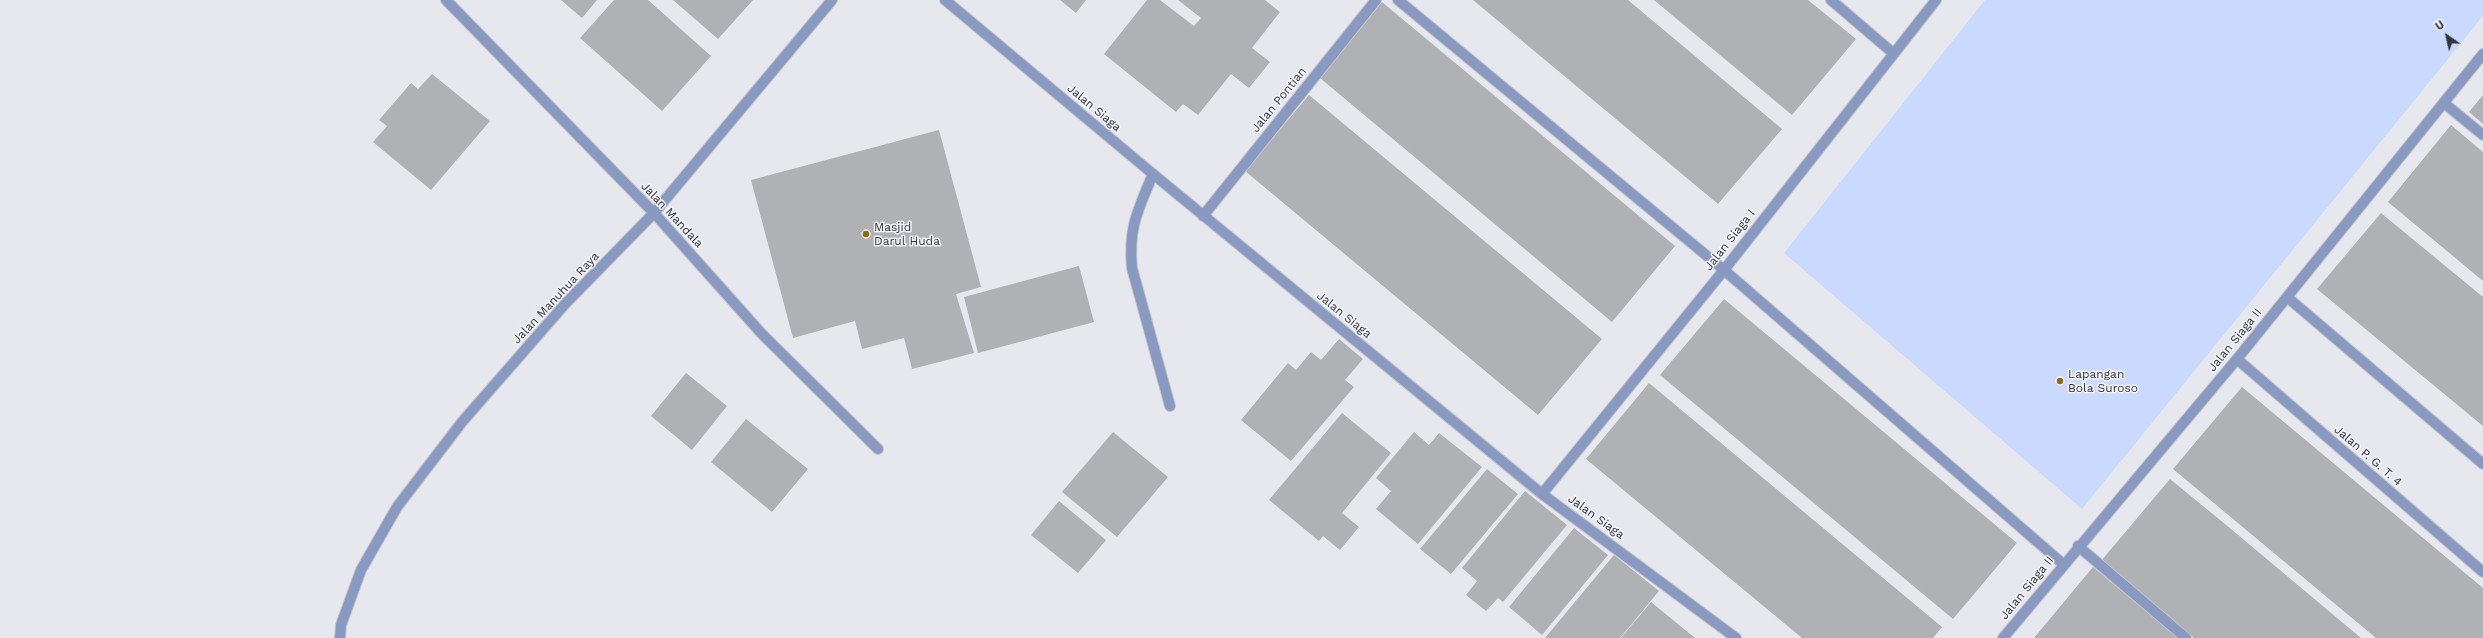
<!DOCTYPE html>
<html>
<head>
<meta charset="utf-8">
<style>
	body { margin:0 }
	#map { position:relative; width:2483px; height:638px; overflow:hidden; background:#e6e8ed; font-family:"Work Sans",sans-serif }
	canvas { display:block }
	.north { position:absolute; left:2427px; top:16px; width:40px; height:40px; -webkit-text-stroke:3px #f3f5fa; paint-order:stroke; rotate:326deg; font-size:11px; font-weight:700; line-height:16px; text-align:center; color:#333436 }
	.north::after { content:''; display:block; margin:auto; width:14px; height:18px; background:#333436; clip-path:polygon(50% 0,100% 100%,50% 72%,0 100%) }
</style>
</head>
<body>
<div id="map">
<canvas width="2483" height="638"></canvas>
<div class="north">U</div>
</div>
<script>
const c = document.querySelector('canvas').getContext('2d');
c.lineJoin = 'round';
function paint(path, color) { c.fillStyle = color; c.fill(path, 'evenodd'); }
function trace(path, color, width, dash) { c.strokeStyle = color; c.lineWidth = width; c.lineCap = dash ? 'butt' : 'round'; c.setLineDash(dash || []); c.stroke(path); }
function label(font, color, halo, rows, align = 'center') {
  c.font = font + ' "Work Sans",sans-serif'; c.lineWidth = 3; c.setLineDash([]); c.textBaseline = 'middle'; c.strokeStyle = halo; c.fillStyle = color; for (const [text, x, y, turn = 0] of rows) {
    c.save(); c.translate(x, y); c.rotate((+turn || 0) * Math.PI / 180); c.textAlign = isNaN(turn) ? turn : align; if (halo) c.strokeText(text, 0, 0); c.fillText(text, 0, 0); c.restore();
  }
}
const green = new Path2D(`
	M1985,0H2483V16L2082,509L1784,253Z`);
const building = new Path2D(`
	M561,0H597L582,18Z
	M614,0H648L711,56L662,111L580,38Z
	M673,0H753L718,39Z
	M1060,0H1086L1076,13Z
	M1147,0H1160L1194,26L1201,18L1178,0H1265L1280,12L1252,48L1270,62L1249,88L1231,74L1198,115L1183,104L1176,112L1104,54Z
	M1473,0H1628L1782,129L1718,204Z
	M1654,0H1808L1856,39L1792,115Z
	M1382,2L1675,246L1612,322L1320,78Z
	M432,74L490,121L431,190L373,142L387,126L379,120L411,83L418,89Z
	M1309,95L1602,339L1538,415L1245,171Z
	M2483,95V124L2469,112Z
	M2451,125L2483,152V281L2388,202Z
	M939,130L981,287L956,294L974,353L912,369L904,338L862,349L855,321L793,338L751,180Z
	M2381,213L2483,297V426L2317,289Z
	M1079,266L1094,322L978,353L964,297Z
	M1724,299L2017,543L1953,619L1660,375Z
	M1339,339L1363,359L1345,380L1354,387L1291,461L1241,420L1288,363L1296,370L1311,352L1321,360Z
	M686,373L727,406L692,450L651,416Z
	M1649,383L1942,627L1933,638H1802L1586,459Z
	M2242,387L2483,588V638H2376L2173,469Z
	M1342,413L1391,453L1342,513L1359,527L1340,550L1323,536L1319,541L1269,500Z
	M746,419L808,469L772,512L711,462Z
	M1113,432L1168,477L1117,537L1062,492Z
	M1414,432L1429,445L1439,433L1482,467L1418,544L1376,509L1391,491L1376,478Z
	M1487,469L1518,494L1451,574L1420,549Z
	M2170,479L2225,524L2361,638H2194L2101,561Z
	M1525,491L1567,525L1503,602L1498,598L1486,611L1466,595L1477,581L1462,568Z
	M1059,501L1106,540L1078,573L1031,535Z
	M1574,528L1608,555L1542,635L1509,607Z
	M1614,555L1659,591L1620,638H1545Z
	M2093,567L2178,638H2034Z
	M1651,602L1695,638H1621Z`);
const lane = new Path2D(`
	M1153,174C1138,210 1128,228 1132,268L1170,406
	M654,213L762,334L878,449`);
const street = new Path2D(`
	M446,0L654,213
	M945,0L1153,174L1542,494L1736,638
	M1398,0L1724,270L2063,564
	M1831,0L1893,53
	M2444,103L2483,135
	M1203,216L1376,0
	M2287,297L2483,464
	M2237,359L2483,572
	M1542,494L1724,270L1936,0
	M2078,546L2186,638
	M340,638L341,625L361,570L397,507L462,422L565,304L654,213L832,0
	M2003,638L2237,359L2483,54`);
const markers = [
	[866,234,4,"#8d6b0e"],
	[2060,381,4,"#8d6b0e"]
];
const streetNames = [
	["Jalan Pontian",1279,100,-51],
	["Jalan Siaga",1094,108,40],
	["Jalan Mandala",672,215,47],
	["Jalan Siaga I",1730,240,-52],
	["Jalan Manuhua Raya",556,298,-47],
	["Jalan Siaga",1344,315,39],
	["Jalan Siaga II",2235,340,-51],
	["Jalan P. G. T. 4",2368,456,41],
	["Jalan Siaga",1596,517,36],
	["Jalan Siaga II",2027,588,-51]
];
const poiNames = [
	["Masjid",874,227],
	["Darul Huda",874,241],
	["Lapangan",2068,374],
	["Bola Suroso",2068,388]
];
paint(green, '#cadafe');
paint(building, '#afb1b5');
trace(lane, '#c2c4c8', 12);
trace(street, '#c2c4c8', 12);
trace(lane, '#889ac1', 10);
trace(street, '#889ac1', 10);
for (const [x, y, r, color] of markers) { const dot = new Path2D(); dot.arc(x, y, r, 0, 2 * Math.PI); c.fillStyle = color; c.fill(dot); trace(dot, '#f3f5fa', 1.5); }
label('12px', '#333436', '#f3f5fa', streetNames);
label('12px', '#333436', '#f3f5fa', poiNames, 'left');
</script>
</body>
</html>
